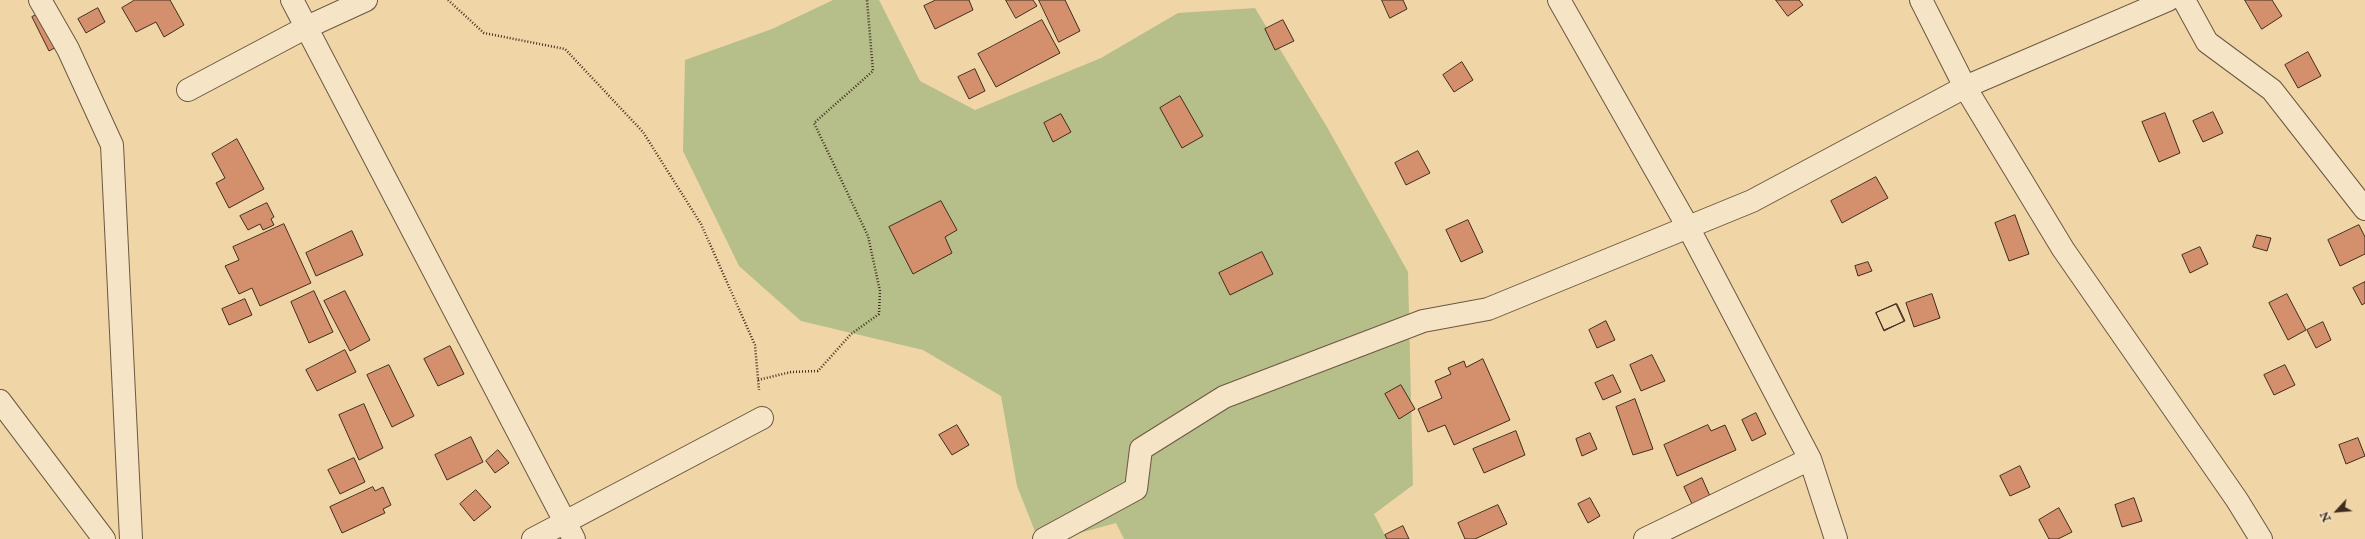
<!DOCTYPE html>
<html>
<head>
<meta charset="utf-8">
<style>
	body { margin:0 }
	#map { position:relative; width:2365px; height:539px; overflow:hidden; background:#f0d6a7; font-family:"IM FELL Double Pica",serif }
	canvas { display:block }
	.north { position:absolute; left:2317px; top:491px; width:40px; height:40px; -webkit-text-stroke:3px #f5e4c6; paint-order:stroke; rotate:244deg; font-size:11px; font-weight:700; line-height:16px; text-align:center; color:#402d1f }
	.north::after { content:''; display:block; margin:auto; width:14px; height:18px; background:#402d1f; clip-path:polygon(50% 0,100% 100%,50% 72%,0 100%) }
</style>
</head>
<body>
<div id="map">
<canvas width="2365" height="539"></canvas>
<div class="north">N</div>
</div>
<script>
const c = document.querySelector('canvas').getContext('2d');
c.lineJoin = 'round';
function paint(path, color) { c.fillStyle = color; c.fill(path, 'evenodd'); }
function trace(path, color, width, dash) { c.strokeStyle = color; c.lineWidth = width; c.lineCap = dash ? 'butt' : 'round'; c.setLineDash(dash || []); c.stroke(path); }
const green = new Path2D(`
	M833,0H879L920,81L975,110L1101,58L1178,13L1255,8L1327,127L1408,272L1413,485L1374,514L1387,539H1124L1116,523L1058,539H1038L1017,486L1001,396L923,350L801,321L739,266L683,151L685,60L772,29Z`);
const building = new Path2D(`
	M135,0H170L184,25L164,37L156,22L136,32L122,8Z
	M936,0H969L973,10L935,29L924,6Z
	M1006,0H1033L1037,6L1016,18Z
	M1039,0H1065L1080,31L1059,42Z
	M1382,0H1403L1407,9L1390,18Z
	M1776,0H1799L1803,5L1788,16Z
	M2245,0H2272L2282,16L2262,29Z
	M98,8L105,22L86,33L78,19Z
	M42,12L60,45L49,51L32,17Z
	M1042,20L1060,53L996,87L978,54Z
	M1283,20L1294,41L1275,50L1265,29Z
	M2308,52L2321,76L2298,88L2285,65Z
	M1462,62L1473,80L1454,92L1443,75Z
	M975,69L985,91L969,99L958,77Z
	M1180,96L1203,136L1182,148L1160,108Z
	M2213,112L2223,133L2203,142L2193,121Z
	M2165,113L2180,153L2159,162L2142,122Z
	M1061,114L1071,132L1053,142L1044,123Z
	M237,139L264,189L229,208L216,183L225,178L212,154Z
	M1418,151L1430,173L1406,185L1395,163Z
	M1876,177L1888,198L1842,223L1831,201Z
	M941,201L957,230L945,237L952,253L913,274L889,227Z
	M267,203L274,217L271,219L274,225L263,230L260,224L248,230L240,216Z
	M2015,215L2029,254L2009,261L1995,223Z
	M1468,220L1483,252L1461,262L1446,230Z
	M284,224L311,283L260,306L252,288L239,294L225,266L239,260L233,247Z
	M2359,225L2365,237V254L2340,266L2328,240Z
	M352,231L363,255L316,276L306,253Z
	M2257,235L2271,238L2267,251L2253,247Z
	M2200,247L2208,264L2190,273L2182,255Z
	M1262,252L1273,274L1230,295L1219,273Z
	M1868,262L1872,271L1858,276L1855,266Z
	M2365,282V303L2362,305L2353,288Z
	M314,291L333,332L309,343L291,302Z
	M345,291L370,340L350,351L324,301Z
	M1932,294L1940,318L1914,327L1906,303Z
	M2287,294L2306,330L2288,340L2269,303Z
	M245,299L252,315L229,325L222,309Z
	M1896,304L1904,321L1884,331L1876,313Z
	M1897,304L1905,321L1884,330L1876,313Z
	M1606,321L1615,340L1597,348L1589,330Z
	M2323,322L2331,340L2316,348L2307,330Z
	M450,346L464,374L438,386L424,359Z
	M345,350L356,372L317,391L306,370Z
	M1652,355L1665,381L1641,391L1630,365Z
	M1483,359L1510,420L1454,445L1445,425L1428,432L1418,409L1442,398L1435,381L1451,374L1448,368L1464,361L1466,367Z
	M389,365L414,416L392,427L367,375Z
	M2285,365L2295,385L2274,395L2264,375Z
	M1613,375L1621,392L1603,400L1595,383Z
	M1401,385L1415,409L1399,419L1385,394Z
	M1635,399L1653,449L1633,455L1616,407Z
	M364,404L383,448L359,460L339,415Z
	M1756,413L1766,434L1752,441L1742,420Z
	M957,425L969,445L952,455L939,435Z
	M1708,425L1711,431L1725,425L1736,450L1677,476L1664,445Z
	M1516,431L1525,455L1484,473L1473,449Z
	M1590,433L1597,449L1582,456L1576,439Z
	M471,437L483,462L447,480L435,455Z
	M2358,438L2365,456L2346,464L2339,445Z
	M498,450L509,463L495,473L486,461Z
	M354,458L365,482L340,494L328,470Z
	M2020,466L2030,487L2010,496L2000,476Z
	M1702,478L1710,496L1692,504L1684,487Z
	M373,487L375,491L383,487L391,505L383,509L385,513L342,533L330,507Z
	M476,490L491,507L474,521L460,504Z
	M1590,498L1600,516L1588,523L1578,504Z
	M2134,498L2142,521L2122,527L2115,505Z
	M1498,505L1507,524L1475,539H1465L1458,523Z
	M2059,508L2072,532L2058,539H2049L2039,520Z
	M1403,526L1409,539H1387L1385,535Z`);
const path = new Path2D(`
	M448,0L484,33L565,49L643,132L701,224L755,345L759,390
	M758,380L791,372L818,371L851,334L879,314L880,291L868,236L814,123L873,71L867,0`);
const minor = new Path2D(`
	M40,0L68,49L112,145L131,539
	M292,0L574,539
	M1559,0L1688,227L1810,459L1836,539
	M1921,0L1965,87L2063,249L2237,500L2261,539
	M2184,0L2207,42L2272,90L2365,209
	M188,90L305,28L366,0
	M0,401L104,539
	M533,539L762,418
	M1044,539L1136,489L1141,449L1224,397L1423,321L1488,309L1752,201L1965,87L2168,0
	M1645,539L1810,459`);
paint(green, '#b6be8a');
paint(building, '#d48f6d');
trace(building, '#402d1f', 1);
trace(minor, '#6c5741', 24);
trace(path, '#402d1f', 2.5, [1, 2]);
trace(minor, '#f5e4c6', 22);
</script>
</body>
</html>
